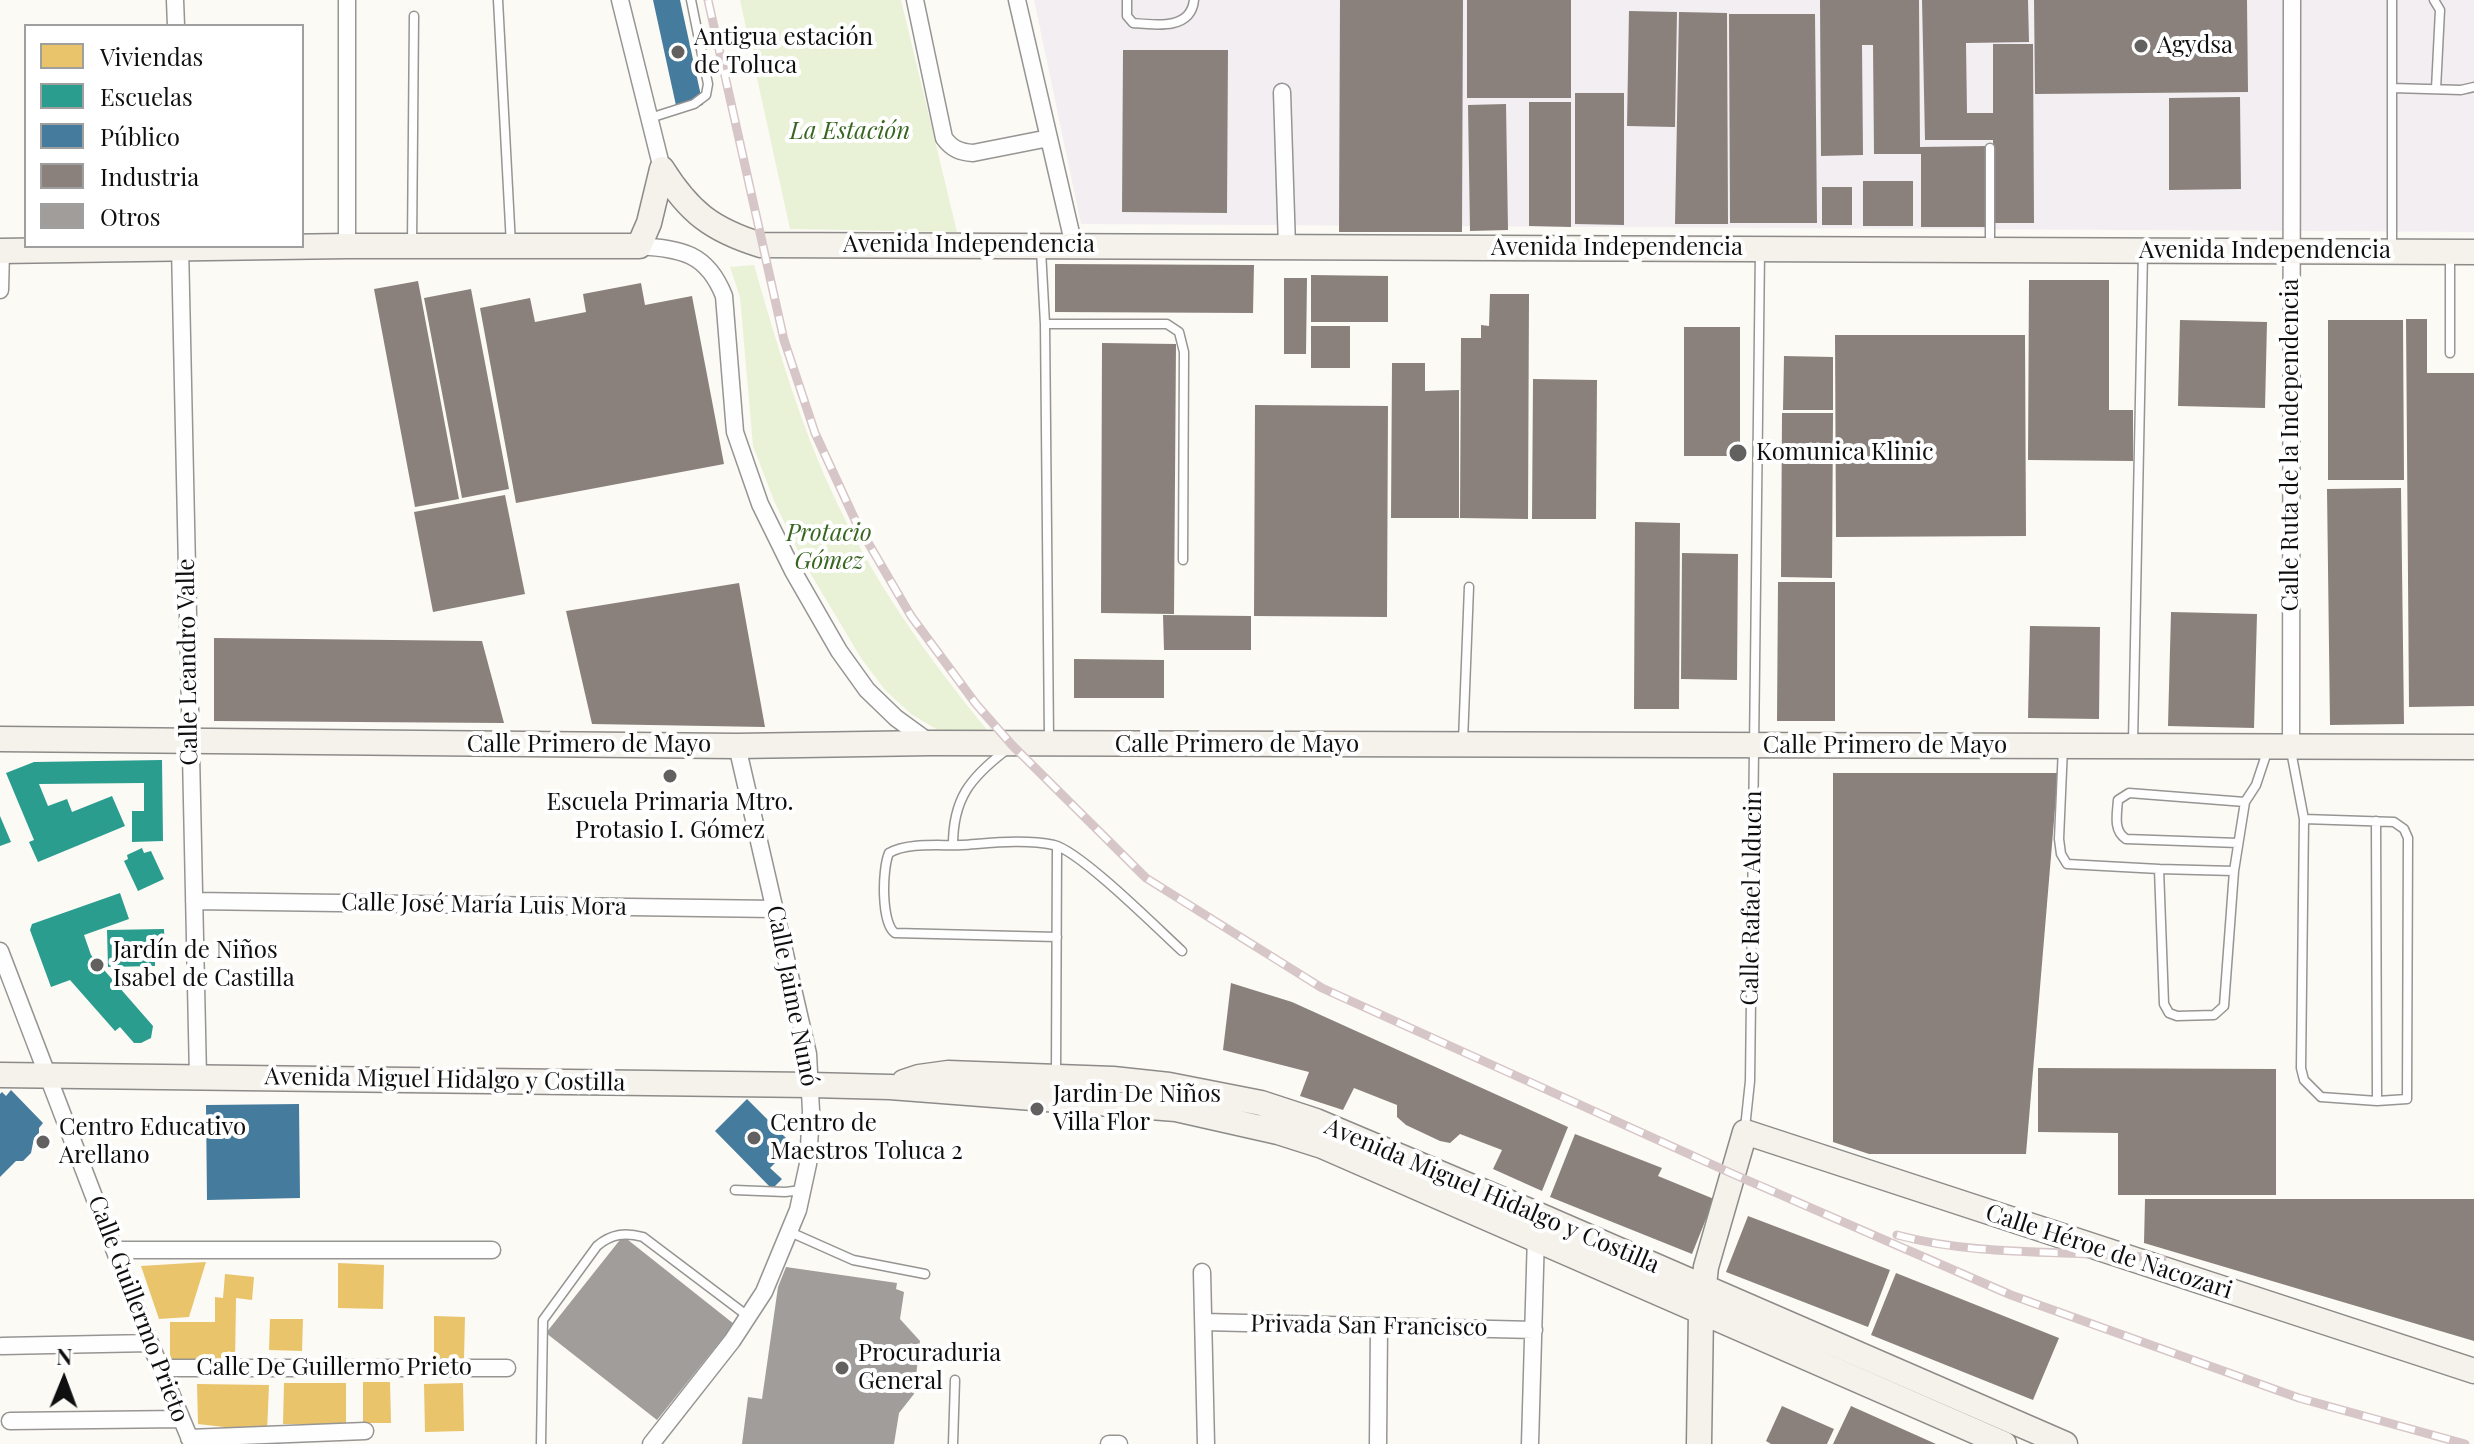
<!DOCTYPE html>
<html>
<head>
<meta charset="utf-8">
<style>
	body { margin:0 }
	#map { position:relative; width:2474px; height:1444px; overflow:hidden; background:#fcfaf5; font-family:"Playfair Display",serif }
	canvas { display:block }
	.legend { position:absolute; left:24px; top:24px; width:280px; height:224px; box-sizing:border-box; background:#fff; border:2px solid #9f9f9f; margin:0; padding:10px 14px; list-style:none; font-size:24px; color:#0f0f0f }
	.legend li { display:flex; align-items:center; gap:16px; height:40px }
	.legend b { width:40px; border:2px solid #9f9f9f }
	.north { position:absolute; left:24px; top:1340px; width:80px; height:80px; -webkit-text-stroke:6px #fff; paint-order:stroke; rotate:1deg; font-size:22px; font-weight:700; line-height:32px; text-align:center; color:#0f0f0f }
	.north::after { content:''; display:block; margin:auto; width:28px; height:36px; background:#0f0f0f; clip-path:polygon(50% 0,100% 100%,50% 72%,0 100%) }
</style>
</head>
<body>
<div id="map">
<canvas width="2474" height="1444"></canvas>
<ul class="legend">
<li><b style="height:22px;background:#e9c46a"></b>Viviendas</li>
<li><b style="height:22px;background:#2a9d8f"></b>Escuelas</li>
<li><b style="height:22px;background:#457b9d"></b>Público</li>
<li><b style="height:22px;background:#8a817c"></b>Industria</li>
<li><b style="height:22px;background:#a09d9a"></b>Otros</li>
</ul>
<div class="north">N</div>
</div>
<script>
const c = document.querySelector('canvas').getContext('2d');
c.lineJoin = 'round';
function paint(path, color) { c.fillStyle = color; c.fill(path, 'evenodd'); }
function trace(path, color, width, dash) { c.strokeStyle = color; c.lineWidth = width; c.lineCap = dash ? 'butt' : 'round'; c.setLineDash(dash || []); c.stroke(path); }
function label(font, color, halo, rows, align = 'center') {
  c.font = font + ' "Playfair Display",serif'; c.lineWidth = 8; c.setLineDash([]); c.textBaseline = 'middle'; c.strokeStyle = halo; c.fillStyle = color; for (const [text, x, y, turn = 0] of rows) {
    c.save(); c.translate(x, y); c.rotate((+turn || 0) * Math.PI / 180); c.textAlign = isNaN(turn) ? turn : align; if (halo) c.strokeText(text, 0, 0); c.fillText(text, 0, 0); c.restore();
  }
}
const industrial = new Path2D(`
	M1034,0H2474V232L1081,224Z`);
const green = new Path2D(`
	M740,0H901L957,232L790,229Z
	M754,265C776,341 798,418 831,490C871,578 927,657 988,731L938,730L911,714L885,690L861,658L803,561L775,503L753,446L740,297L730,267Z`);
const homes = new Path2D(`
	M206,1262L189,1317L159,1319L141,1266Z
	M338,1263L384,1265L383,1309L338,1308Z
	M225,1274L254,1277L252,1300L236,1298L235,1365L170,1364V1322H215V1297L223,1298Z
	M434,1316L465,1317L464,1358H434Z
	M270,1319H303L302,1351L269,1350Z
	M363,1382H390L391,1423H363Z
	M284,1383H346V1425L283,1424Z
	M463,1383L464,1431L425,1432L424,1384Z
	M197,1384L269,1385L267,1432L198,1424Z`);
const schools = new Path2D(`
	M162,760L163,841L132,842V811H144V783L39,784L48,806L67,799L72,812L112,796L125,826L38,862L29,842L34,840L6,773L34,762Z
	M0,816L11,842L0,846Z
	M142,848L144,853L151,851L164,879L138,891L124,861L128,859L127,855Z
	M120,893L129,919L84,935L91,955L153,1026L151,1038L141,1043H134L120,1027L115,1031L70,980L51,987L30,930L32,924Z
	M164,929L165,953H155V966L108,967L107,930Z`);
const public = new Path2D(`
	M653,0H680L703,105L677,110Z
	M11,1090L43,1123L39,1128V1133L34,1138L31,1153L23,1161H16L0,1177V1094L2,1092L6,1096Z
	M747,1099L793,1145L770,1168L782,1179L772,1189L715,1131Z
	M299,1104L300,1198L207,1200L206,1105Z`);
const industry = new Path2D(`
	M1340,0H1463L1462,232H1339Z
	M1467,0H1571V98H1467Z
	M1820,0H1919L1920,147L1988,146L1989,227H1921V154H1874L1873,45H1862L1863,155L1821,156Z
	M1922,0H2028L2029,42L1966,43L1967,113H1993V44H2033L2034,223H1994L1993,140H1925Z
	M2034,0H2247L2248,92L2035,94Z
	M1629,11L1677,12L1675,127L1627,126Z
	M1679,12L1727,13L1728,224H1675Z
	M1729,14H1815L1817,223H1730Z
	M1123,50H1228L1227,213L1122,212Z
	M1575,93H1624V225L1575,224Z
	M2240,97L2241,189L2169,190V98Z
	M1529,102H1571V227L1529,226Z
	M1506,104L1508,230L1470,231L1468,105Z
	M1863,181H1913V226H1863Z
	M1822,187H1852V225H1822Z
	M1055,264L1254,265L1253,313L1055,312Z
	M1311,275L1388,276V322H1311Z
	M1284,278H1307L1306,354H1284Z
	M2029,280H2109V410H2133V461L2028,460Z
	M418,281L459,499L415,507L374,289Z
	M641,283L645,305L692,296L724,464L516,503L480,308L530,298L535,322L586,312L583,294Z
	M471,289L509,489L462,498L424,298Z
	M1490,294H1529L1528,519L1460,518L1461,338H1481V325L1489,326Z
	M2406,319H2427V373H2474V706L2409,707Z
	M2180,320L2267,322L2265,408L2178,406Z
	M2328,320H2403L2404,480H2328Z
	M1311,326H1350V368H1311Z
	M1684,327H1740V456H1684Z
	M1835,335H2025L2026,536L1836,537Z
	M1102,343L1176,344L1174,614L1101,613Z
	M1784,356L1833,357V410H1783Z
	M1392,363H1425V391L1459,390V518H1391Z
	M1533,379L1597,380L1596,519H1532Z
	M1255,405L1388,406L1387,617L1254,616Z
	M1782,413H1833L1832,578L1781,577Z
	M2401,488L2404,724L2330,725L2327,489Z
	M505,495L525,594L433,612L414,512Z
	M1635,522L1680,523L1679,709H1634Z
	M1682,553L1738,554L1737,680L1681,679Z
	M1778,582H1835V721H1777Z
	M739,583L765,727L592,724L566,611Z
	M2171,612L2257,614L2254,728L2168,726Z
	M1163,615L1251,616V650H1164Z
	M2030,626L2100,627L2099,719L2028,718Z
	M214,638L482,641L504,723L214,721Z
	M1074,659L1164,660V698H1074Z
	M1833,773H2058L2026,1154H1869L1833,1142Z
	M1231,983L1292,1002L1568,1127L1542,1191L1493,1169L1502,1150L1460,1134L1450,1143L1440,1141L1406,1125L1397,1117V1105L1354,1088L1343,1110L1300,1096L1309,1072L1223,1050Z
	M2038,1068L2276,1069V1195H2118V1133L2038,1132Z
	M1575,1134L1662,1168L1658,1176L1714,1199L1692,1254L1550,1197Z
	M2145,1199H2474V1341L2144,1243Z
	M1748,1216L1890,1270L1868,1327L1726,1272Z
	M1896,1273L2059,1338L2033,1400L1871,1335Z
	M1782,1406L1834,1429L1827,1444H1771L1766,1441Z
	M1851,1406L1936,1444H1833Z`);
const building = new Path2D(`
	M623,1236L734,1324L657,1420L546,1333Z
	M786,1267L897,1283L896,1289L904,1292L900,1319L920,1341L914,1394L899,1413L894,1444H742L748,1397L762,1399L778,1287Z`);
const lane = new Path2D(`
	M498,0L511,245
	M1127,0V16L1133,23C1156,25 1191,30 1194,0
	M2392,0V251
	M2434,0L2440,10L2436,89
	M2392,88L2461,90L2474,87
	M650,118L694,104L706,95L708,84L691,0
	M412,245L414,16
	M1990,246V148
	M1041,250L1045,324
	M2450,353V253
	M1049,740L1045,324H1167L1179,332L1184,352L1183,560
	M1463,741L1469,587
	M2133,742L2143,252
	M2063,747L2059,839L2061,854L2067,864L2159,869
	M2291,751L2304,819L2301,1068L2304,1080L2321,1097L2377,1101L2376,821
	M2304,819L2394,822L2404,829L2408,838L2407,1099L2377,1101
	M2238,843L2126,839C2113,831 2117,814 2118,800L2129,793L2245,802
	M953,845C953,799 970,778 1005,751
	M2234,871L2159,869L2164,1004L2169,1013L2177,1016L2214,1015L2224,1006L2234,871L2245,802L2256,785L2268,749
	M1057,937L895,933C881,923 882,869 889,853C908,842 940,846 962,845C992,843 1024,839 1054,845C1080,851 1158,929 1182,951
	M1056,1073L1057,846
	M1745,1128L1750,1081L1760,250
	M735,1190L785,1192L802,1190
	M790,1232L853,1260L925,1274
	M541,1444L543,1320L597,1246C611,1234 625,1232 643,1237L749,1317
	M953,1444L955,1380`);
const street = new Path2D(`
	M175,0L176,26
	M347,0V246
	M620,0L662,169
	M915,0L944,138C952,149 960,152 973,153L1049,138
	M1017,0L1074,246
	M1282,92L1287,247
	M180,246L198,1077
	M639,246C682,249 707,253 724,296L735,432L760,504L793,571L839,651L867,690L896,718L929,742
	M0,290L1,251
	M2291,746L2292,0
	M194,901L775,909
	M0,951L150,1343L192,1444
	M115,1250H492
	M1202,1272L1206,1444
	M1204,1322L1534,1330
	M2,1346L150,1343
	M160,1368H507
	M10,1421L181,1419
	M189,1438L365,1431
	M651,1444L732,1341L764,1292L798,1210L808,1164L811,1111L808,1054L737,746
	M1109,1444H1119
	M1378,1444L1379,1326
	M1530,1444L1536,1234`);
const secondary = new Path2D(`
	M662,169C689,212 712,230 761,245L2474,252
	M0,251L347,246H639L649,223L662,169
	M0,739L737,746L931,743L2474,747
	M0,1075L811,1085L890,1087L1176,1109L1278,1132L1322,1146L2004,1444
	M904,1082L919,1077L948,1073L1113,1079L1169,1085L1261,1103L1316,1121L1534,1213L2065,1444
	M1699,1444L1701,1312L1706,1267L1745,1132L2474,1371`);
const rail = new Path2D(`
	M708,0L784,340L815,433L856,522L911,616L976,704L1012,745L1146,878L1322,988L1733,1174L2011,1295L2299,1398L2465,1444
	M1897,1235C1983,1258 2074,1249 2162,1259`);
const markers = [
	[2141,46,8,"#626160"],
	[678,52,8,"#626160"],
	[1738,453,10,"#626160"],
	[670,776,8,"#626160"],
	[97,965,8,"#626160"],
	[1037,1109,8,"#626160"],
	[754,1138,8,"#626160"],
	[43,1142,8,"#626160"],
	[842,1368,8,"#626160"]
];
const poiNames = [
	["Antigua estación",694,38],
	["de Toluca",694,66],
	["Agydsa",2157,46],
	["Komunica Klinic",1756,453],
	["Escuela Primaria Mtro.",670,803,"center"],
	["Protasio I. Gómez",670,831,"center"],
	["Jardín de Niños",113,951],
	["Isabel de Castilla",113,979],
	["Jardin De Niños",1053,1095],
	["Villa Flor",1053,1123],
	["Centro de",770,1124],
	["Maestros Toluca 2",770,1152],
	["Centro Educativo",59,1128],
	["Arellano",59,1156],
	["Procuraduria",858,1354],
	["General",858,1382]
];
const parkNames = [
	["La Estación",850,132],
	["Protacio",829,534],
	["Gómez",829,562]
];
const streetNames = [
	["Avenida Independencia",969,245],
	["Avenida Independencia",1617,248],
	["Avenida Independencia",2265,251],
	["Calle Ruta de la Independencia",2291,445,-90],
	["Calle Leandro Valle",188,662,-91],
	["Calle Primero de Mayo",589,745],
	["Calle Primero de Mayo",1237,745],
	["Calle Primero de Mayo",1885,746],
	["Calle Rafael Alducin",1752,898,-89],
	["Calle José María Luis Mora",484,905,1],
	["Calle Jaime Nunó",792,996,79],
	["Avenida Miguel Hidalgo y Costilla",445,1080,1],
	["Avenida Miguel Hidalgo y Costilla",1492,1196,23],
	["Calle Héroe de Nacozari",2109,1252,18],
	["Calle Guillermo Prieto",138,1309,69],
	["Privada San Francisco",1369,1326,1],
	["Calle De Guillermo Prieto",334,1368]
];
paint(industrial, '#f3eef1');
paint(green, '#e9f1d6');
paint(homes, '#e9c46a');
paint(schools, '#2a9d8f');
paint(public, '#457b9d');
paint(industry, '#8a817c');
paint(building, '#a09d9a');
trace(lane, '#969593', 11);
trace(street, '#969593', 19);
trace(secondary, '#8c8b89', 27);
trace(lane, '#fffefe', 8);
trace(street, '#fffefe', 16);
trace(secondary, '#f5f2eb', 24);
trace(rail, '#d7c6c8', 9);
trace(rail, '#fff', 6, [18]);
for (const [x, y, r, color] of markers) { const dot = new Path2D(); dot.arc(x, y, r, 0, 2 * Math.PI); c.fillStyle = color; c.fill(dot); trace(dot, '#fff', 3); }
label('24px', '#0f0f0f', '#fff', poiNames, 'left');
label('italic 24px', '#376621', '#fff', parkNames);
label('24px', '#0f0f0f', '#fff', streetNames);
</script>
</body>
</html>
